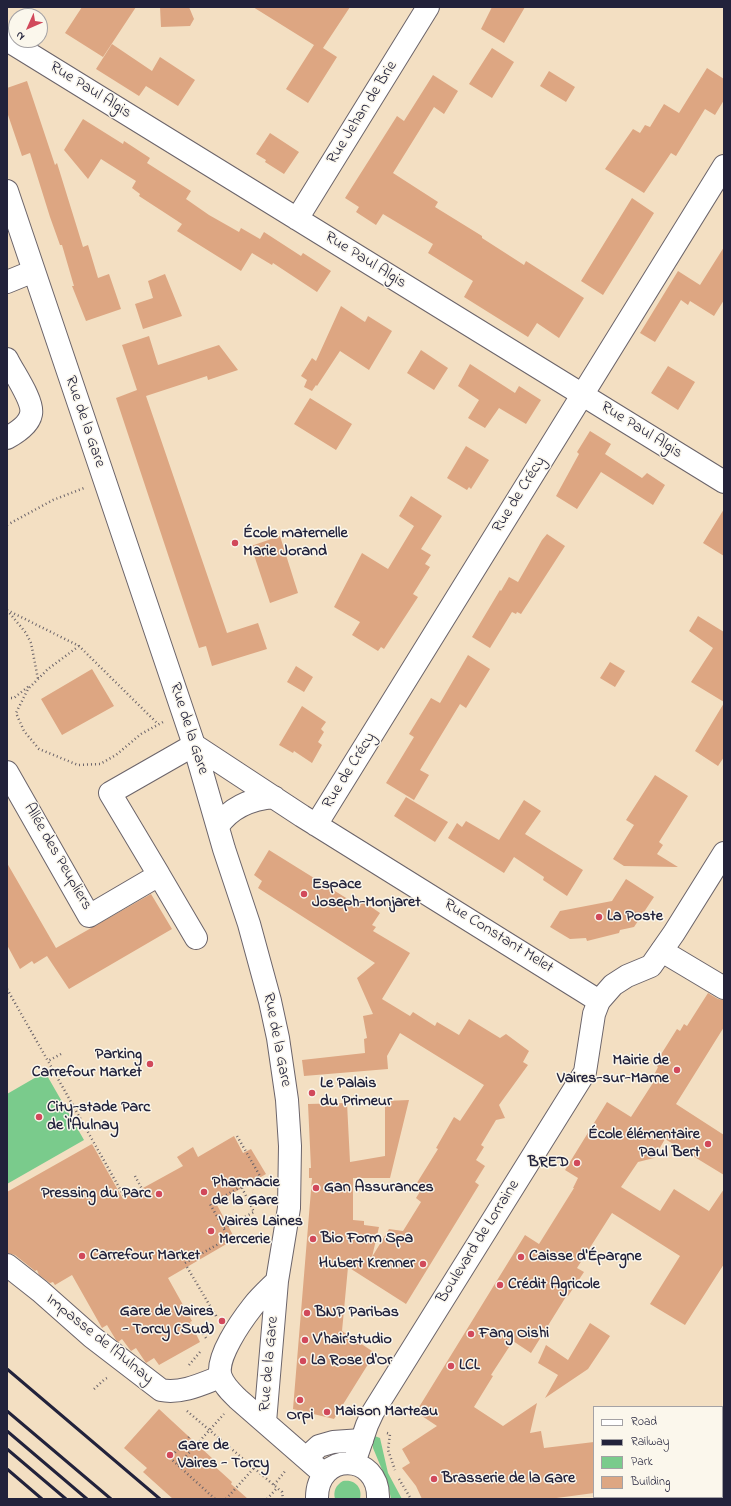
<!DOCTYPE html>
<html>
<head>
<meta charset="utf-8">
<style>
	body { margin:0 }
	#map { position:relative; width:731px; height:1506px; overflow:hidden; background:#f3dfc2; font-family:"Indie Flower",sans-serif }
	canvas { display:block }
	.frame { position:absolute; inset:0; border:8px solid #22223b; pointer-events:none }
	.legend { position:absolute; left:593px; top:1406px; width:130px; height:92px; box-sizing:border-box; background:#fbf7ec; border:1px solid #a4a2a5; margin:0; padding:5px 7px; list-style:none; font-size:12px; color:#22223b }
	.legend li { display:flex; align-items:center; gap:8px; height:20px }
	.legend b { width:20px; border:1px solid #a4a2a5 }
	.north { position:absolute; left:8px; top:8px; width:40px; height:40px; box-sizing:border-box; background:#fbf7ec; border:1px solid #a4a2a5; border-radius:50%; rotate:225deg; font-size:11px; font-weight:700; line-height:16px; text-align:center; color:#22223b }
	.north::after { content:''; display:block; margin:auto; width:14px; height:18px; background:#d1495b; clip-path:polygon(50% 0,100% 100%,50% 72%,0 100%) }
</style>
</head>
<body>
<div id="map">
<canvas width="731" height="1506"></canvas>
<div class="frame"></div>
<ul class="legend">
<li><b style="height:5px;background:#fff"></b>Road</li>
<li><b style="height:5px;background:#22223b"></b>Railway</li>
<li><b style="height:11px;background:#7acb8c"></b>Park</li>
<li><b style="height:11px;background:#dda682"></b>Building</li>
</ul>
<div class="north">N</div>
</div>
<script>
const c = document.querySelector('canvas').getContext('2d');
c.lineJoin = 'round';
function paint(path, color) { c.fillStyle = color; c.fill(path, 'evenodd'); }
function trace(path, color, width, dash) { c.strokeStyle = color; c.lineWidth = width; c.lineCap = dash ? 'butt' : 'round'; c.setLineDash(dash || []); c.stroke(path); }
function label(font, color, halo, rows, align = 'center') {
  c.font = font + ' "Indie Flower",sans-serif'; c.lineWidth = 3; c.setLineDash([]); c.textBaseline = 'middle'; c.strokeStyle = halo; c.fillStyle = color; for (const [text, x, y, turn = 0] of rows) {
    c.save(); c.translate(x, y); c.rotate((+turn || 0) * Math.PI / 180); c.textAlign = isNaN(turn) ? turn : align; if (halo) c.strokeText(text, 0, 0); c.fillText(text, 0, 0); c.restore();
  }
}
const green = new Path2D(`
	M45,1072L84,1140L7,1184V1094Z
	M372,1435L380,1438L388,1473L402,1499H391L388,1484L373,1448Z
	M343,1481C354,1479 363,1487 360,1499H335C333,1491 336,1485 343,1481Z`);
const building = new Path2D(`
	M82,7H136L103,57L65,33Z
	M160,7H189L194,19L190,26L161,27Z
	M253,7H350L323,48L337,57L308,103L286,89L314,45Z
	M492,7H525L504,43L481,29Z
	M112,44L152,71L160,57L195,80L178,106L146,86L139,96L96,69Z
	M492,48L514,62L492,98L469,84Z
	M707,68L724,79V100L715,115L705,109L676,156L671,153L644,193L605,169L633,129L640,133L645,125L650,127L664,104L679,113Z
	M549,71L575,87L566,102L540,86Z
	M433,75L458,91L444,114L434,107L393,173L438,202L435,207L482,236V238L524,265L526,261L584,298L559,338L537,323L528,337L464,297L473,281L428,253L433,244L383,214L376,225L356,212L359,207L345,198L397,116L404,121Z
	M27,81L55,165L57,163L83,247L88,245L98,278L109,274L121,309L86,321L72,286H74L62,245H60L50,217L30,153L22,156L7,112V88Z
	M83,119L123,144L124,141L150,158L147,163L191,191L186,199L209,215L239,232L241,228L260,239L264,232L301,256L303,253L331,271L317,292L273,263L272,265L252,253L241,271L177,231L182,224L139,196L140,194L132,188L136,181L101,159L88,179L64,150Z
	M270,133L299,152L284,174L265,162L266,160L256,154Z
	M632,198L654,213L603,295L581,281Z
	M724,247V300L714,316L690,301L688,305L681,300L655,342L640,333L678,271L700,285Z
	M165,274L182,316L143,329L135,304L153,298L148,281Z
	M341,306L365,322L368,316L392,331L369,370L340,351L317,386L316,385L312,391L304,387L307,380L301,376L312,358L316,361Z
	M149,336L158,365L219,345L238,370L208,380L207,376L146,396L227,633L258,623L267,649L212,666L206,646L199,648L116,398L137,390L122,345Z
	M421,350L448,368L434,390L407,373Z
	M470,364L515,393L519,386L541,400L526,424L499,408L485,428L468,418L479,400L458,386Z
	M668,366L695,382L678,410L651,393Z
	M310,398L352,424L336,450L294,424Z
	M590,431L611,444L605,454L642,478L647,473L665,485L653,505L601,472L577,509L556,496L579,454L577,452Z
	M466,446L489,460L471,489L469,487L467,490L447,478Z
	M411,496L442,516L421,549L431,555L425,564L430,567L413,594L418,597L384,649L381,647L378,651L352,635L360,622L334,607L362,553L388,569L414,526L399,516Z
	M724,509V556L703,543Z
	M547,534L565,546L521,614L517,612L516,614L512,612L490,648L472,637L500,590L501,591L509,577L518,582L542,540Z
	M280,536L298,593L270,603L251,546Z
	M698,616L724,632V702L691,682L713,648L689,631Z
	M468,655L490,669L466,708L460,704L420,770L429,775L414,800L386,783L414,737L409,734L431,698L440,703Z
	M610,662L625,671L615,687L600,678Z
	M296,666L313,677L304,692L287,682Z
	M92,669L114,706L62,735L41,699Z
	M724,703V757L718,766L695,751Z
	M302,706L326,722L321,729L324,732L318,742L322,745L312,763L294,751L293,753L279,745Z
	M655,775L688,796L659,842L663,845L657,854L678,867L624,866L613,859L634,825L626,820Z
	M406,797L448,822L435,842L394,816Z
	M524,800L541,811L525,834L583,870L567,896L543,880L544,877L514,857L504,873L448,838L457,823L462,827L466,821L499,840Z
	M269,850L351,901L355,896L380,913L372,925L376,927L373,931L410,953L382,999L410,1016L413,1012L435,1026L437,1022L459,1035L469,1019L500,1038L506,1034L529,1051L523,1062L528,1065L499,1105L505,1118L496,1120L481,1145L484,1147L476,1160L485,1166L475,1182L479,1185L406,1304L348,1267L342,1331L375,1353L334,1419L293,1409L312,1178H309V1168H311L308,1104L347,1103L350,1162L385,1156V1101L409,1100L390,1178H353V1220L364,1221V1225L379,1227L372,1257L389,1229L403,1231L421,1202L416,1198L421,1190L415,1186L438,1149L436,1148L454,1117L460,1121L484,1085L400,1033L387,1056L388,1069L304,1076L302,1060L365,1053L364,1039L367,1038L363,1016L373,1014L357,978L375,963L258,888L262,881L254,875Z
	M7,863L56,948L151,894L172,929L69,989L47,956L34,964L32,961L20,969L7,945Z
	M626,879L654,897L634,927L620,930L619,933L587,941L586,938L570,939L550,927L560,911L612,901Z
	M708,993L718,999L724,1000V1027L676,1104L724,1135V1175L665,1139L654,1158L638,1162L621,1187L660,1211L674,1189L709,1211L724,1189V1264L685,1325L650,1304L680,1256L612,1213L577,1268L584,1272L568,1296L567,1295L531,1353L513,1341L491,1375L493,1376L474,1407L503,1426L537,1403L530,1433L541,1431L544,1448L594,1442V1493L549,1499H422L416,1486L402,1468L410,1463L402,1449L437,1426L416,1412L525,1235L539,1244L574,1188H573L578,1178L565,1170L607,1102L631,1117L658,1075L655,1073L658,1067L655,1064L677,1029L680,1031L684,1024L687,1026Z
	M234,1136L243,1153L251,1149L266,1174L216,1203L235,1239L168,1278L192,1321L190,1322L200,1342L159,1365L154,1358L146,1363L136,1348L131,1351L122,1339L118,1342L116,1340L107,1325L102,1328L72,1275L55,1285L53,1282L50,1283L39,1275L37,1270L35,1271L15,1255L7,1253V1192L92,1144L123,1199L183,1166L177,1157L193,1147L198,1157Z
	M590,1323L610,1336L588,1369L545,1398L558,1375L538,1363L546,1345L568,1360Z
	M159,1409L213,1459L210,1462L232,1482L231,1484L248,1499H173L143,1472L147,1468L124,1448Z`);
const path = new Path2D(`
	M7,525L53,500L84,488
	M7,610L79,646L158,724
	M7,610L26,633L31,643L38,679
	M79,646L48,669L28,689L16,713L24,731L39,749L78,765L100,764L116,755L141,734L163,722
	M7,698H14L29,686
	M7,989L48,1061
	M61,1054L48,1061L125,1198
	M135,1176L142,1189
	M224,1228L254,1212L241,1186
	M185,1263L229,1238L210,1204L260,1176L237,1136
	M187,1267L216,1316V1319
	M199,1327L206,1338
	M189,1365L200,1352
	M94,1389L105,1379L109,1377
	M187,1411L282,1492L283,1499
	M387,1433L390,1434L388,1450L395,1470
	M189,1437L170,1458L215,1499
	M178,1465L224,1414
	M399,1479L411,1499
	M274,1485L286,1470
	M226,1499L254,1468
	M267,1499L277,1488`);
const minor = new Path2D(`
	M7,40L724,482
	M7,191L194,745L224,849L249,924L270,1001L278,1038L287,1100L290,1146L289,1208L277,1281L265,1422
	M297,219L428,7
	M7,282L34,271
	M7,359C13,372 34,401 31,414C29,425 16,433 7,438
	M194,745L302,816L599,1001
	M7,772L89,916L159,875L110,793L194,745
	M316,825L724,166
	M218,826C231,807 251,799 274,797
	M159,875L196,938
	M662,951L724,988
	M7,1265L40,1291L92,1337L161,1390C181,1394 202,1384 220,1377
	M277,1281C269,1289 260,1297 253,1306C242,1320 214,1359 221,1377C224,1386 232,1393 238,1399L324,1474
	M306,1458L319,1446L333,1442L362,1440`);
const major = new Path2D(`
	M354,1463L367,1425L373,1412L585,1072L594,1014L599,1001L613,985L627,976L651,966L674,933L724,853
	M317,1499C316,1451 380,1452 378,1499`);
const rail = new Path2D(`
	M7,1369L160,1499
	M7,1411L111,1499
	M7,1431L87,1499
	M7,1449L66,1499
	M7,1469L42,1499`);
const markers = [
	[235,543,4,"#d1495b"],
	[304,894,4,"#d1495b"],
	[599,917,4,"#d1495b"],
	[150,1064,4,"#d1495b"],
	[677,1070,4,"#d1495b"],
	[312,1093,4,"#d1495b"],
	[39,1117,4,"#d1495b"],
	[708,1144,4,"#d1495b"],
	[577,1163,4,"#d1495b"],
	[316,1188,4,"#d1495b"],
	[204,1192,4,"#d1495b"],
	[159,1194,4,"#d1495b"],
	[211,1231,4,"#d1495b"],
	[313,1239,4,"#d1495b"],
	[82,1256,4,"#d1495b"],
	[521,1257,4,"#d1495b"],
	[423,1264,4,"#d1495b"],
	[500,1285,4,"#d1495b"],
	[307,1313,4,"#d1495b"],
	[222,1321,4,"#d1495b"],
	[471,1334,4,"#d1495b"],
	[305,1340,4,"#d1495b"],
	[303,1361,4,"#d1495b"],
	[451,1366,4,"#d1495b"],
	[300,1400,4,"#d1495b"],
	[327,1412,4,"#d1495b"],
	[170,1455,4,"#d1495b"],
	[434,1479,4,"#d1495b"]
];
const streetNames = [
	["Rue Paul Algis",90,91,32],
	["Rue Jehan de Brie",363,113,-58],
	["Rue Paul Algis",365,261,32],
	["Rue de la Gare",84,422,71],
	["Rue Paul Algis",641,431,32],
	["Rue de Crécy",520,495,-58],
	["Rue de la Gare",188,729,72],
	["Rue de Crécy",350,771,-58],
	["Allée des Peupliers",57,857,60],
	["Rue Constant Melet",498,937,32],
	["Rue de la Gare",276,1040,79],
	["Boulevard de Lorraine",479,1242,-58],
	["Impasse de l'Aulnay",99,1340,39],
	["Rue de la Gare",270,1364,-85]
];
const poiNames = [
	["École maternelle",243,534],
	["Marie Jorand",243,552],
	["Espace",312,885],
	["Joseph-Monjaret",312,903],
	["La Poste",607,917],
	["Parking",142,1055,"right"],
	["Carrefour Market",142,1073,"right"],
	["Mairie de",669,1061,"right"],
	["Vaires-sur-Marne",669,1079,"right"],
	["Le Palais",320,1084],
	["du Primeur",320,1102],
	["City-stade Parc",47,1108],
	["de l'Aulnay",47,1126],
	["École élémentaire",700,1135,"right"],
	["Paul Bert",700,1153,"right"],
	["BRED",569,1163,"right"],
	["Pharmacie",212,1183],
	["de la Gare",212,1201],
	["Gan Assurances",324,1188],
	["Pressing du Parc",151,1194,"right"],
	["Vaires Laines",219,1222],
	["Mercerie",219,1240],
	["Bio Form Spa",321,1239],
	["Carrefour Market",90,1256],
	["Caisse d'Épargne",529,1257],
	["Hubert Krenner",415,1264,"right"],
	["Crédit Agricole",508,1285],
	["Gare de Vaires",214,1312,"right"],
	["- Torcy (Sud)",214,1330,"right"],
	["BNP Paribas",315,1313],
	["Fang Oishi",479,1334],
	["V’hair’studio",313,1340],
	["La Rose d'Or",311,1361],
	["LCL",459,1366],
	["Maison Marteau",335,1412],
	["Orpi",300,1416,"center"],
	["Gare de",178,1446],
	["Vaires - Torcy",178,1464],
	["Brasserie de la Gare",442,1479]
];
paint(green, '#7acb8c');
paint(building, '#dda682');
trace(minor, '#6b646a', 24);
trace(major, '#6b646a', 24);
trace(path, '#6b646a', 2.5, [1, 3]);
trace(minor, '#fff', 22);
trace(major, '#fff', 22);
trace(rail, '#22223b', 3);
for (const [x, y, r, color] of markers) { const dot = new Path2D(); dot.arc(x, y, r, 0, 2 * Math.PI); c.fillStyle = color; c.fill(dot); trace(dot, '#fbf7ec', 1.5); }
label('16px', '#22223b', '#fbf7ec', streetNames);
label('bold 16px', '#22223b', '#fbf7ec', poiNames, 'left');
</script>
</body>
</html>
